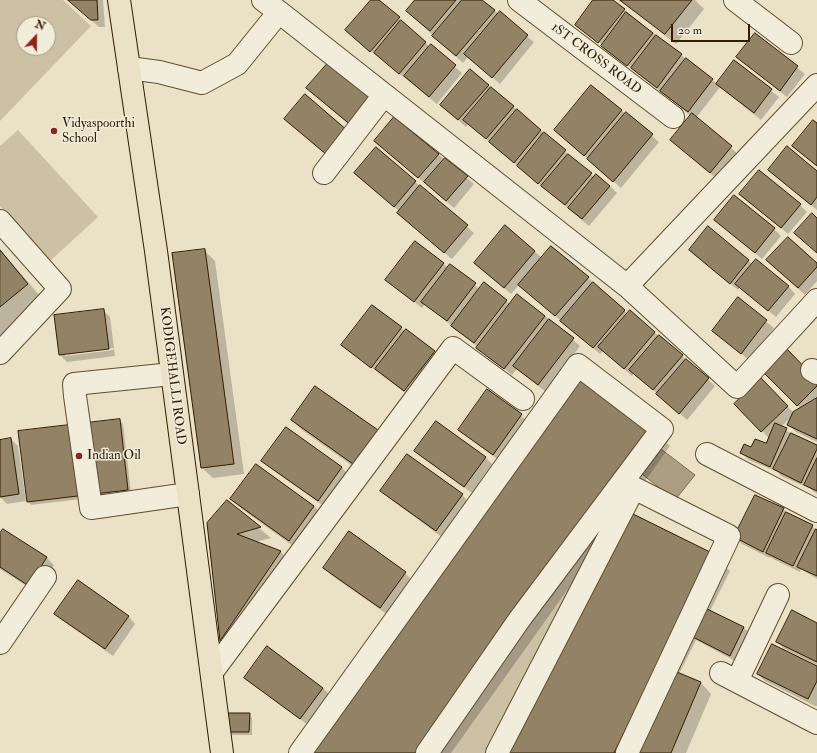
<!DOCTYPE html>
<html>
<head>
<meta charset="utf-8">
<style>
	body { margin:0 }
	#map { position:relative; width:817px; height:753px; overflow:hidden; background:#ebe1c7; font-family:"IM FELL Double Pica",serif }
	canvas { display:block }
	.north { position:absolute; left:16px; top:16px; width:40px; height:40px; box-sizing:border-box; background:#f2ecdb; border:1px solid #a59983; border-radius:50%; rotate:22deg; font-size:11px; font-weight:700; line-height:16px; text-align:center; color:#321d00 }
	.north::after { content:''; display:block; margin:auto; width:14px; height:18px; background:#8f2418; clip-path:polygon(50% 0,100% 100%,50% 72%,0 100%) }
	.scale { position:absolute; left:671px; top:24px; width:79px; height:18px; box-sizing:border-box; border:2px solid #321d00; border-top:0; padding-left:5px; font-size:12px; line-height:14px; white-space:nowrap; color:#321d00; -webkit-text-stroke:3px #f2ecdb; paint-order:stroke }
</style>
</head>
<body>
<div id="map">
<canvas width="817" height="753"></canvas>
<div class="north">N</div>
<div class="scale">20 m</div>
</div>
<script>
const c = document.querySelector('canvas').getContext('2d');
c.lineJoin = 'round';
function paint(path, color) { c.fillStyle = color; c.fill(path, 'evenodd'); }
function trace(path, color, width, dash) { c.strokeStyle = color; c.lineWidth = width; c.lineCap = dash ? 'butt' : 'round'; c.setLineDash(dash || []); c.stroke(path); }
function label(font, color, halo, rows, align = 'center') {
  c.font = font + ' "IM FELL Double Pica",serif'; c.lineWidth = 3; c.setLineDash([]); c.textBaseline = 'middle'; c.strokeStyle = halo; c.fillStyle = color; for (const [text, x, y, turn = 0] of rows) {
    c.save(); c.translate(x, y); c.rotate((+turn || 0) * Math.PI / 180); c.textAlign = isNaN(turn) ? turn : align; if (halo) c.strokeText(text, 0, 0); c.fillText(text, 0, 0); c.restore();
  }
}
const green = new Path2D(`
	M0,0H63L91,26L0,121ZM24,24H48V48H24Z
	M18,130L98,217L50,261L0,206V146Z
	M631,485L490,753H438Z`);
const water = new Path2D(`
	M657,446L695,475L675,500L638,471Z`);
const shadow = new Path2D(`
	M68,0H103L105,27H99Z
	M372,0H378L430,47L431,46L462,73L437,104L354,37Z
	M416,0H481L534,42L500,84L468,57L463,63L414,18Z
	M595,0H612L717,84L735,62L779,97L761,120L720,87L696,118L738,154L717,179L671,140L691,116L576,24Z
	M619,0H695L704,9L676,44Z
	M755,35L805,74L787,97L737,57Z
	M488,85L595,178L610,186L617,193L589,226L468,124L466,127L441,105Z
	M308,88L372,101L359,133L315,95Z
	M621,110L659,142L621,188L555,130Z
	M394,118L474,184L454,208L375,141Z
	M376,148L474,233L452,259L405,220L400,212L355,173Z
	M769,170L817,172V210L777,177Z
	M741,194L800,205L807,212L788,234Z
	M715,220L774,229L781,236L762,259Z
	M505,227L542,258L588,278L628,314L630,312L682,356L715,386L687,420L634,373L632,376L603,351L600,354L519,285L511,294L482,270Z
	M709,228L752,264L788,286L795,294L776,317L740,287L738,290L690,250Z
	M0,249L45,302L0,340Z
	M204,250L215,261L244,474L213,478L202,468Z
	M443,264L480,289L484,284L510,304L545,316L580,346L546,392L517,369L512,375L425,304L422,308L387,280Z
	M817,265V281L805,295L775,267Z
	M738,299L774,328L749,360L713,331Z
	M372,306L441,359L412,398L342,345Z
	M103,310L110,317L115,356L67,362L60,355ZM113,348L114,350L65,356V354Z
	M762,370L817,381V442L796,432L788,425L792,416L781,427L792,434L817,446V494L809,488L781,476L778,472L749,460L741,453L766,444L769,438L736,404L761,380L794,413L801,409Z
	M487,390L529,422L500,461L459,430Z
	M120,420L123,424L131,493L31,505L28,501Z
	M292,420L377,431L388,442L364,474L302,430Z
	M653,429L670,446L451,753H308Z
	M11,439L18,446L26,501L7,504L0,497V441Z
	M415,451L485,457L492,464L472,493L423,458Z
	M263,461L342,468L349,475L325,507L270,468Z
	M256,465L314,506L324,517L300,551L242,509L232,499Z
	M382,491L462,495L469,502L443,538L389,498Z
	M227,501L271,538L255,542L281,552L291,562L231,651L221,640L208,523Z
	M783,509L788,514L812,526L817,531V579L801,569L800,572L775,560L771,557L770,558L742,544L735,537Z
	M3,530L47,558L54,565L36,592L0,569V535Z
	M349,533L405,573L412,580L388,615L331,575L324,567Z
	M712,554L730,571L710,611L744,628L751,635L737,662L696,640L679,674L701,683L711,694L686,753H510Z
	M56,614L128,616L135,624L113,656L63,621Z
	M817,624V665L784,649L777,641Z
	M817,667V706H815L765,681L758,674Z
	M245,678L323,688L330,695L308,725Z
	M249,714L252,718V735H232L228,731Z`);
const building = new Path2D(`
	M68,0H97L98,20H91Z
	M371,0H379L400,17L370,52L345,30Z
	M415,0H456L430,31L406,11Z
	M462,0H482L495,10L456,56L432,36Z
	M593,0H613L625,9L598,43L575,25Z
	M620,0H692L665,34Z
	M500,11L528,35L492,78L464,54Z
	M626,12L653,33L627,66L601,46Z
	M401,20L426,42L399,74L374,53Z
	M755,33L798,66L780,91L736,57Z
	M656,35L682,54L657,88L631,68Z
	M431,44L456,65L429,97L404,76Z
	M686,58L713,79L688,112L660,91Z
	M734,60L772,89L754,113L716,84Z
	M328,63L373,101L352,126L306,88Z
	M470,69L489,85L458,120L440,105Z
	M591,85L622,110L584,156L554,130Z
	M491,87L514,106L486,139L463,120Z
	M305,94L348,131L327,155L284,119Z
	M517,109L541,130L514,163L489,142Z
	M626,112L653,134L613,182L587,159Z
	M692,113L732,146L710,173L670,140Z
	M394,117L439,154L418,178L374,141Z
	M813,120L817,123V166L792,146Z
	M544,132L566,150L538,184L517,166Z
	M787,146L817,171V197L811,205L768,170Z
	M376,147L416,181L394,207L354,173Z
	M568,154L592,173L565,205L541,186Z
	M445,158L468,176L446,201L424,182Z
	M759,170L801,204L781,228L739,194Z
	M596,174L610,186L582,219L568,208Z
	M420,185L468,225L444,253L397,213Z
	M734,195L775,228L755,253L714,220Z
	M812,213L817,218V253L794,233Z
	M505,225L535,251L504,288L474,263Z
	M708,226L749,260L730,284L689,250Z
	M788,237L817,263V267L798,288L766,260Z
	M415,241L444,263L414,302L385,280Z
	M551,246L589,277L555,316L518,285Z
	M205,249L234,464L201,468L172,253Z
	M0,250L28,284L0,307Z
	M756,259L789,286L768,311L735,284Z
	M450,264L476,283L447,321L421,302Z
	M484,282L507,300L474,343L451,326Z
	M593,282L625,310L593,348L560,321Z
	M517,294L545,316L504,369L476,348Z
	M738,297L767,320L741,354L712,331Z
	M372,305L402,327L371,368L341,345Z
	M104,309L109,349L59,355L54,315Z
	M630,310L655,332L624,369L598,347Z
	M549,319L574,338L538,385L513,366Z
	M406,329L435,351L404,391L375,369Z
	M659,335L683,355L653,390L629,370Z
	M785,347L817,380V386L797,406L761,370Z
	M686,359L709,378L679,414L656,394Z
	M577,374L653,428L421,753H306Z
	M761,378L788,406L761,432L734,404Z
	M315,386L378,430L353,464L291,420Z
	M487,389L522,414L493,455L458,430Z
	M817,398V439L787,425L793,412Z
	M120,419L128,490L27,502L18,431Z
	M436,421L486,457L464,487L414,451Z
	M775,423L787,428L770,467L740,453L744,444L751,447L755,439L766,443Z
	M286,427L342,467L318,501L261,461Z
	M791,433L817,445V449L801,483L773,469Z
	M11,438L19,494L0,497V440Z
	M407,454L463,494L436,531L380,491Z
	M817,458V491L804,485Z
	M256,464L314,506L289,541L230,499Z
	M755,495L784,508L763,552L734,537Z
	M227,500L261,527L237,534L281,551L220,641L207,523Z
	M627,511L712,553L614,753H509Z
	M786,512L813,525L793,566L766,553Z
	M3,529L47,557L29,586L0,567V533Z
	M816,529L817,530V576L797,567Z
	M349,531L406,572L380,608L323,568Z
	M78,580L129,616L105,649L54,614Z
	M703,607L744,627L730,656L689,635Z
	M792,610L817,623V662L776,642Z
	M772,644L817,666V681L808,699L757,674Z
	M267,646L323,688L300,719L244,678Z
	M672,670L701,682L671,753H636Z
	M227,713H250L249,732H227Z`);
const minor = new Path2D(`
	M263,0L279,12
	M519,0L673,117
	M735,0L791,43
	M129,68L159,72L202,83L237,64L279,12L627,286L737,387L817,300
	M324,173L384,95
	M0,221L60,289L0,353
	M627,286L817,85
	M812,370L817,373
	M172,374L74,384L75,396L91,508L188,494
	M707,454L817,511
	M0,643L45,577
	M212,672L453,348L523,399
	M721,673L817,723
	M737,681L778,595
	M300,753L578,365L662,429L519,620L427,753
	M497,753L634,488L729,536L627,753`);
const major = new Path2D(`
	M119,0L156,251L222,753`);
const markers = [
	[54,131,4,"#8f2418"],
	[79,456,4,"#8f2418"]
];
const streetNames = [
	["1ST CROSS ROAD",596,59,37],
	["KODIGEHALLI ROAD",172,376,83]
];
const poiNames = [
	["Vidyaspoorthi",62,124],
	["School",62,139],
	["Indian Oil",87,456]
];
paint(green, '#ccc0a5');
paint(water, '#ac9e83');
trace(water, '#7b6a4f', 1);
paint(shadow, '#0003');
paint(building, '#928367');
trace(building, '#321d00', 1);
trace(minor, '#604e32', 24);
trace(major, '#321d00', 24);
trace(minor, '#f2ecdb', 22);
trace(major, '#ebe1c7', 22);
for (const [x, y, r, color] of markers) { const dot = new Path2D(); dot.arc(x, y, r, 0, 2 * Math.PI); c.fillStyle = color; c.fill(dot); trace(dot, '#f2ecdb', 1.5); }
label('13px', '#321d00', '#f2ecdb', streetNames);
label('13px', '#321d00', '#f2ecdb', poiNames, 'left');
</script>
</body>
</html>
